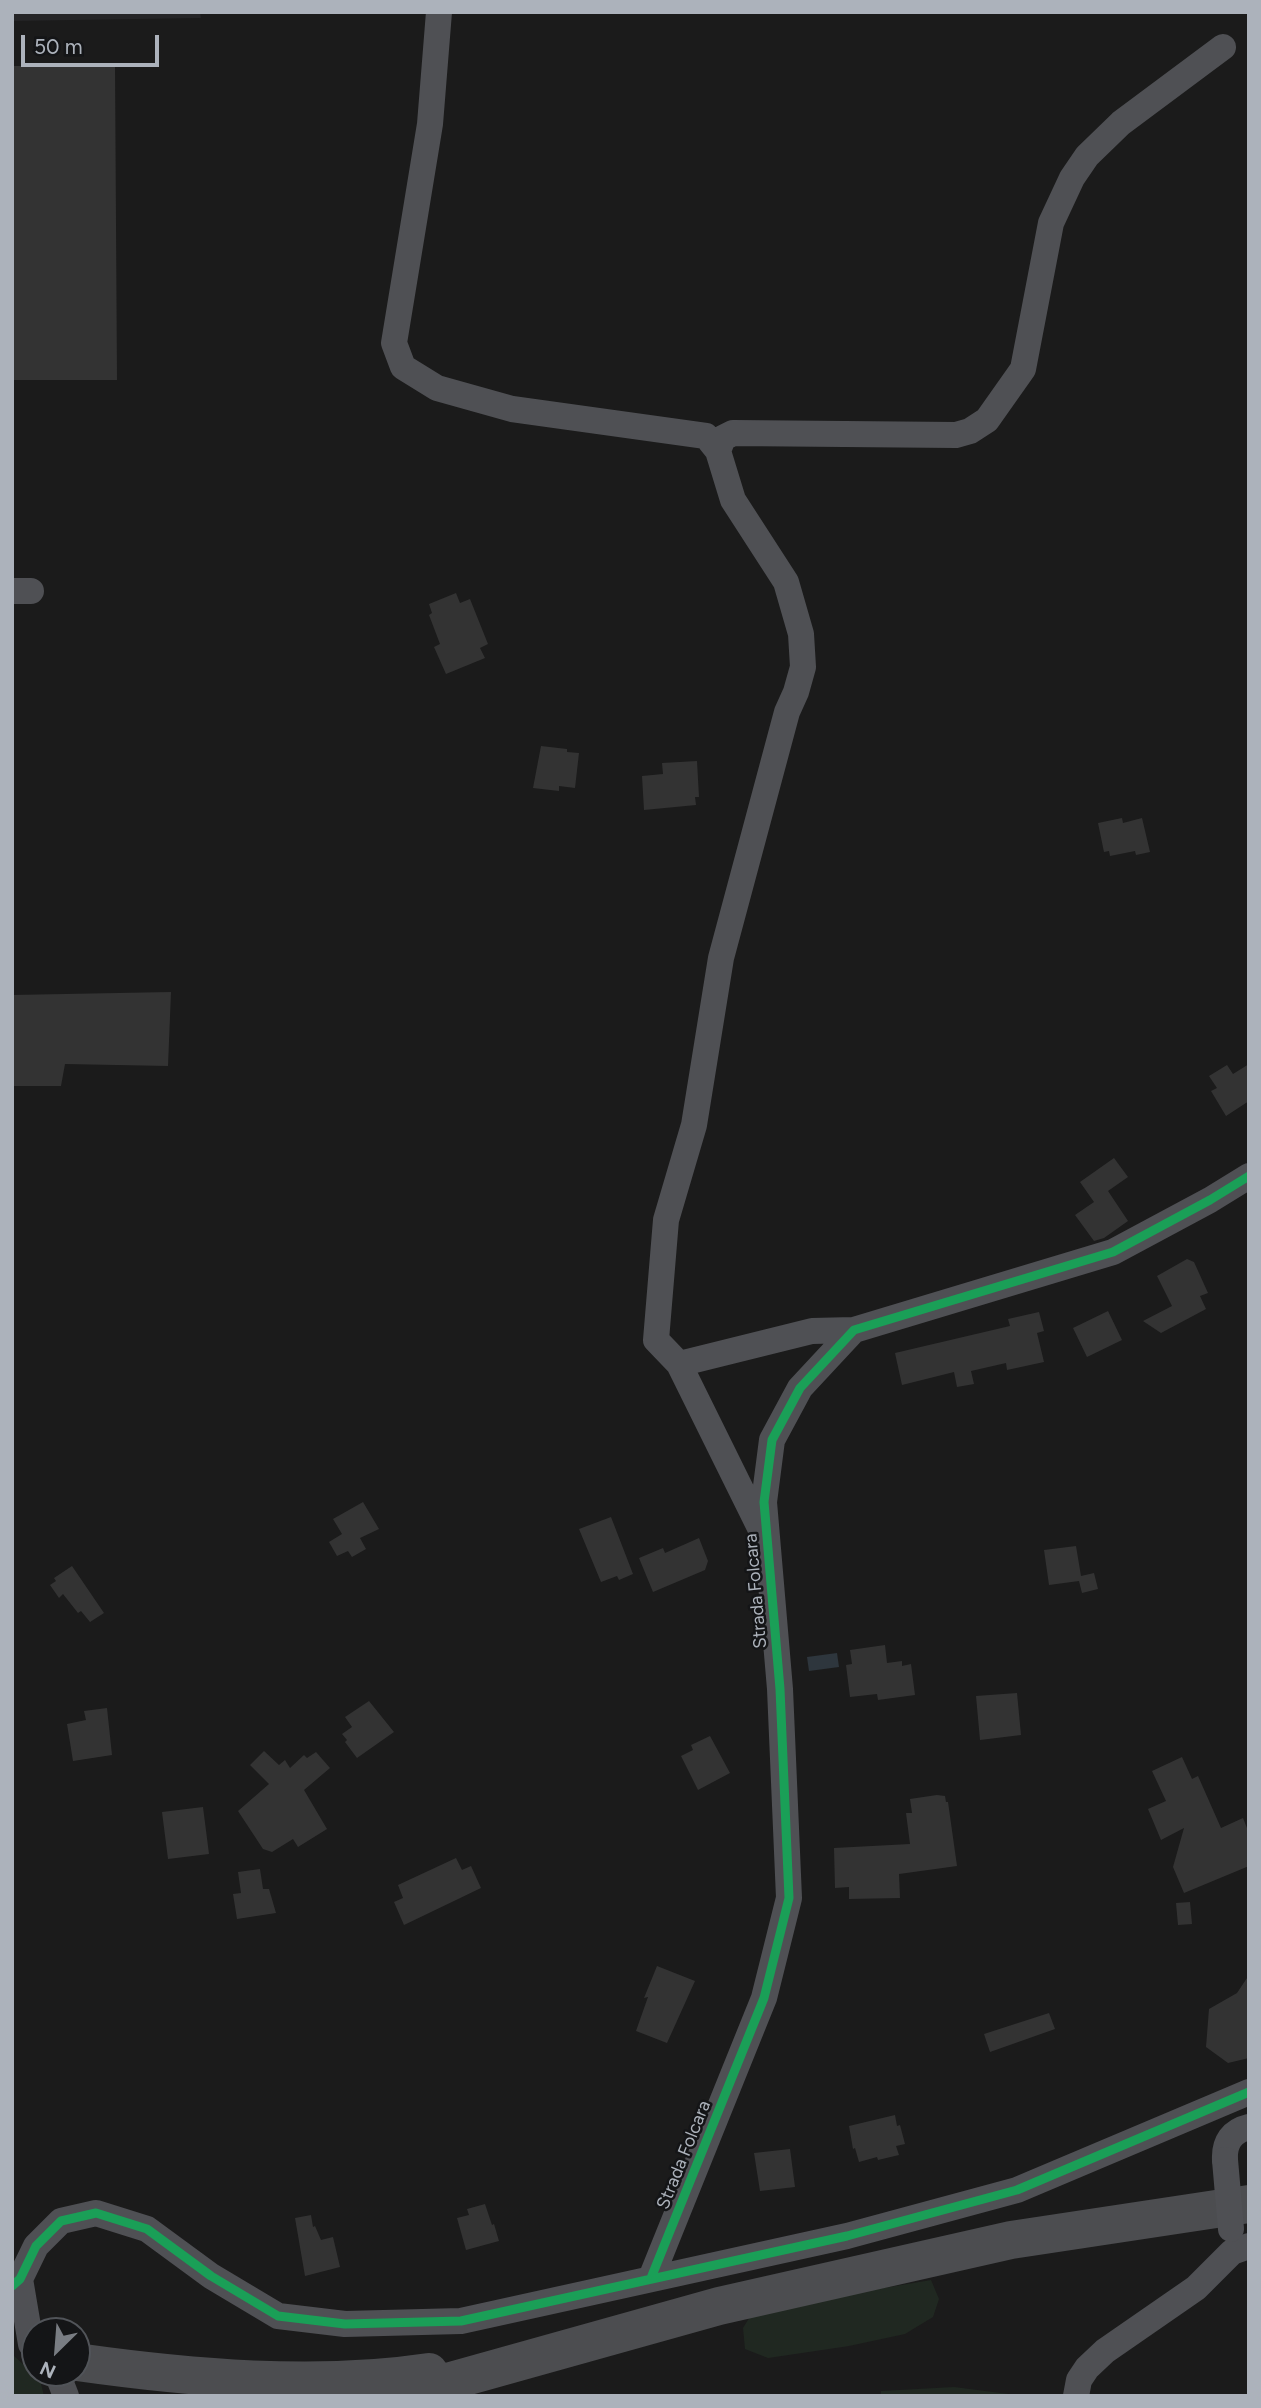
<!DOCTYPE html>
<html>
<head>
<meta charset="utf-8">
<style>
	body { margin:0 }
	#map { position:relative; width:1261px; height:2408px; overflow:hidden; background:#1b1b1b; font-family:Figtree,sans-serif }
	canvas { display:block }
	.frame { position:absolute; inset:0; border:14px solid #acb2bb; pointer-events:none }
	.north { position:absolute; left:21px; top:2317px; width:70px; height:70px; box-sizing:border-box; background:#141517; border:2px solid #515459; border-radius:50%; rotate:205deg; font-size:19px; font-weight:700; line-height:28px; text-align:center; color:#acb2bb }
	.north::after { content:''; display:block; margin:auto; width:24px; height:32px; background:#797d83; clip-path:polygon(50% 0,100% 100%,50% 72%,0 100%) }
	.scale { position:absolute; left:21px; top:35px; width:138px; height:32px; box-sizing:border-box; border:4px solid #acb2bb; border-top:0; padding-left:9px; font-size:21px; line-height:24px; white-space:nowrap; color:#acb2bb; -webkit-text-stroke:5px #141517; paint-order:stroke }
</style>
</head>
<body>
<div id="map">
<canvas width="1261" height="2408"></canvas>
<div class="frame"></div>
<div class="north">N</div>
<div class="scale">50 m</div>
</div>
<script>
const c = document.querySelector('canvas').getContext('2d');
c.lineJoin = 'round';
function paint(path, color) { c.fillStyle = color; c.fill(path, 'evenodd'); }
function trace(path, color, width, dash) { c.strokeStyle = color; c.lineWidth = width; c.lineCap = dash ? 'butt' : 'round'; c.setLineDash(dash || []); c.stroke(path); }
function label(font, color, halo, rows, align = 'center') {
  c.font = font + ' Figtree,sans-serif'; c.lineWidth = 5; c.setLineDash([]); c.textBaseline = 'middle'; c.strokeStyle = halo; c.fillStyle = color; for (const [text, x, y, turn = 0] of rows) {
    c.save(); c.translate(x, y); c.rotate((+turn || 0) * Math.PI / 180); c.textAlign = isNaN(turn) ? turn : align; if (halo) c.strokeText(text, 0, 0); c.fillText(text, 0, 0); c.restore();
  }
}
const built = new Path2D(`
	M12,12H200L201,18L12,21Z`);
const green = new Path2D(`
	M931,2280L939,2299L933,2317L905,2334L849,2346L768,2358L745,2349L743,2328L754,2310Z
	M12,2354L40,2380L44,2396H12Z
	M954,2387L1024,2396H881V2391Z`);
const water = new Path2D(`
	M837,1653L839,1667L809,1671L807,1657Z`);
const building = new Path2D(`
	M12,66H115L117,380H12Z
	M456,593L460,603L470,599L488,644L480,648L485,658L446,674L434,647L440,644L429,615L432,613L429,604Z
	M541,746L567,749V752L579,753L575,788L559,786V791L533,788Z
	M697,761L699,797H695L696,805L644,810L642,776L663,774L662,763Z
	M1122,818L1123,823L1142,818L1150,852L1136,855L1135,851L1110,856L1109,851L1104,852L1098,823Z
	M171,992L168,1066L65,1064L61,1086H12V995Z
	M1249,1064V1101L1226,1116L1211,1091L1217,1088L1209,1076L1227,1065L1233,1074Z
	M1114,1158L1128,1177L1108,1191L1128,1221L1104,1238L1094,1241L1075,1215L1094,1202L1080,1182Z
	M1187,1259L1194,1262L1208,1293L1200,1296L1206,1309L1161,1333L1143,1321L1172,1306L1157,1276Z
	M1108,1311L1122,1340L1087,1357L1073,1328Z
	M1039,1312L1044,1331L1037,1333L1044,1362L1007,1370L1006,1363L971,1371L974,1384L957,1387L954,1372L902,1385L895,1353L1010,1326L1008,1319Z
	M363,1502L379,1529L360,1538L366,1549L352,1557L348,1551L337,1556L329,1542L342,1534L333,1519Z
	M611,1517L633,1574L619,1580L617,1576L601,1582L579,1529Z
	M699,1538L708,1561L705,1570L653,1592L639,1558L663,1548L665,1553Z
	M1076,1546L1081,1576L1094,1573L1098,1589L1082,1593L1079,1581L1049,1585L1044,1550Z
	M72,1566L104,1613L90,1622L81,1611L78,1613L63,1594L59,1598L50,1585L56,1581L54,1578Z
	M885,1645L887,1663L902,1661V1666L911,1664L915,1695L878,1700L877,1694L850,1697L846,1665L852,1664L850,1650Z
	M1017,1693L1021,1735L980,1740L976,1696Z
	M369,1701L394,1732L357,1758L345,1742L347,1740L342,1734L352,1727L345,1717Z
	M107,1708L112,1755L73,1761L67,1724L86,1720L84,1711Z
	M710,1736L730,1773L698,1790L681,1756L693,1750L691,1745Z
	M264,1751L279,1765L285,1760L290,1768L304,1755L307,1758L316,1752L330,1768L304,1790L327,1829L298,1847L293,1839L272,1852L263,1849L238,1811L269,1784L250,1765Z
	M1182,1757L1192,1779L1198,1776L1221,1828L1243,1818L1249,1833V1866L1184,1893L1173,1867L1184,1828L1161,1840L1148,1809L1166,1801L1152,1771Z
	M937,1795L945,1796L946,1802H948L957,1866L899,1874L900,1898L849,1899V1887L835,1888L834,1848L910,1844L906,1813H912L910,1799Z
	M203,1807L209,1854L168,1859L162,1812Z
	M456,1858L462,1870L471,1866L481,1888L404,1925L394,1902L403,1898L398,1885Z
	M260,1869L263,1889H269L276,1913L237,1919L233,1894L241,1893L238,1872Z
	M1190,1902L1192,1924L1178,1925L1176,1903Z
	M657,1966L695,1981L667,2043L636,2031L648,1997L644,1998Z
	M1249,1975V2058L1228,2063L1206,2047L1209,2009L1237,1993Z
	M1049,2013L1055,2029L990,2052L984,2034Z
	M895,2115L897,2126L900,2125L905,2144L896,2146L899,2155L878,2160L877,2157L859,2162L855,2148L853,2149L849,2126Z
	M790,2149L795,2187L760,2191L754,2153Z
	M485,2204L492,2225L494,2224L499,2241L466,2250L457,2218L469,2215L467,2209Z
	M311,2215L313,2227L315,2226L321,2240L333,2237L340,2267L305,2276L295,2218Z`);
const minor = new Path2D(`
	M439,12L430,124L394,343L403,367L437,388L512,409L706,436L718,451
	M12,591H31
	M679,1364L812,1331L854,1330
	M767,1542L679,1364L656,1340L666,1220L694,1125L721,958L787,712L796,692L803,667L801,634L786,582L733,500L718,451L723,438L733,433L956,435L970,431L987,420L1023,369L1051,223L1072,178L1087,156L1121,123L1223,47
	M1225,2160C1224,2142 1232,2131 1249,2127
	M651,2278L764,1998L789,1898L780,1689L764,1502L772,1440L800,1388L854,1330L1113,1252L1210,1200L1249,1176
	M20,2279L31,2344
	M12,2286L20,2279L36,2246L61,2221L96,2213L147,2229L211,2276L278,2316L345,2324L461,2321L847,2236L1017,2190L1249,2092
	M57,2373L66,2396
	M1076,2396L1079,2380L1087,2368L1105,2351L1196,2288L1232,2252L1249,2246`);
const highway = new Path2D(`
	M77,2362C190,2378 316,2389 429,2372
	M397,2396L719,2306L1011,2240L1249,2204`);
const minorBridge = new Path2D(`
	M1225,2160L1231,2229`);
const cycleway = new Path2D(`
	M651,2278L764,1998L789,1898L780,1689L764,1502L772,1440L800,1388L854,1330L1113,1252L1210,1200L1249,1176
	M12,2286L20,2279L36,2246L61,2221L96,2213L147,2229L211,2276L278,2316L345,2324L461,2321L847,2236L1017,2190L1249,2092`);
const streetNames = [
	["Strada Folcara",756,1591,-95],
	["Strada Folcara",684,2155,-68]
];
paint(built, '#252527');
paint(green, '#202821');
paint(water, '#2e363d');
paint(building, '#333');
trace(minor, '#4f5054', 26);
trace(highway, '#4c4d50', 38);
trace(minorBridge, '#4f5054', 26);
trace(cycleway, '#1a9f57', 9);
label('18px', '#acb2bb', '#141517', streetNames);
</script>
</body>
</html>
